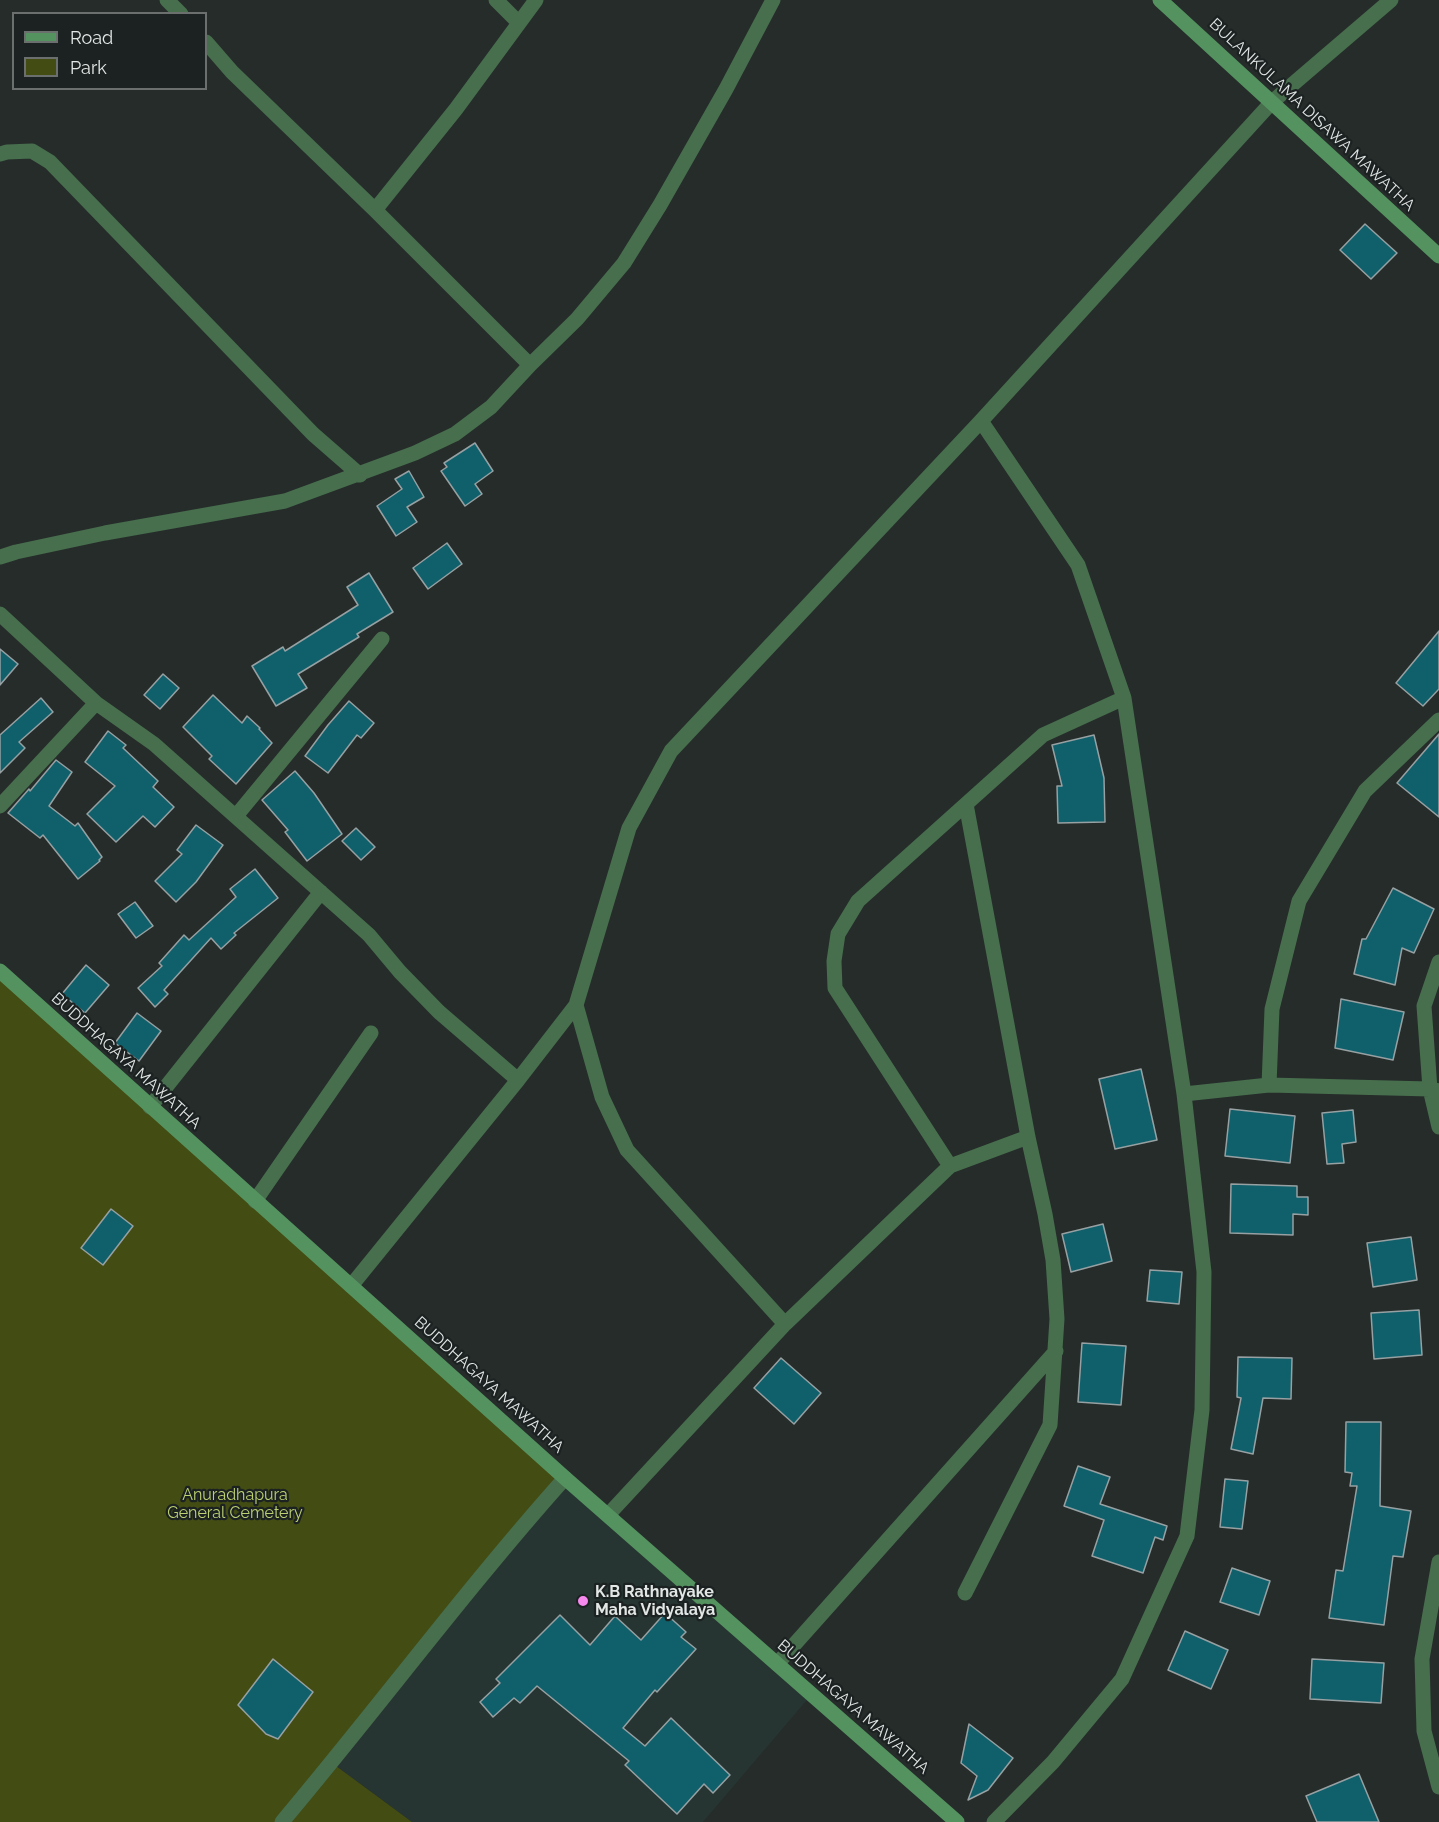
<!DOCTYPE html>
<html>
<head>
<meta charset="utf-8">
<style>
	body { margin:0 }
	#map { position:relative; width:1439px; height:1822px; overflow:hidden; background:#252c2a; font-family:Raleway,sans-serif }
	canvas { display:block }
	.legend { position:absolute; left:12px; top:12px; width:195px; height:78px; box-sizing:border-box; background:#1b2221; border:2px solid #6b706f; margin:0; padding:8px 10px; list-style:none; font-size:18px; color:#e2e6e5 }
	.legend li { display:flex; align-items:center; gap:12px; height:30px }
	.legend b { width:30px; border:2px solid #6b706f }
</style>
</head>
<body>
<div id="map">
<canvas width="1439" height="1822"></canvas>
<ul class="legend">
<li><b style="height:8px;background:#54935f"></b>Road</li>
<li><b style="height:16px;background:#434c13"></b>Park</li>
</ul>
</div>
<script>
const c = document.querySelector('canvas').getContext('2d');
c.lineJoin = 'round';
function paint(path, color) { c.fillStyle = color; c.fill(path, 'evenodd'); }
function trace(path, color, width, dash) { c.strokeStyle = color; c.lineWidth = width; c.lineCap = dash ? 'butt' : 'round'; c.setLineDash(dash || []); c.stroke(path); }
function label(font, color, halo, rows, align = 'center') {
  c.font = font + ' Raleway,sans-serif'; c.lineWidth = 4.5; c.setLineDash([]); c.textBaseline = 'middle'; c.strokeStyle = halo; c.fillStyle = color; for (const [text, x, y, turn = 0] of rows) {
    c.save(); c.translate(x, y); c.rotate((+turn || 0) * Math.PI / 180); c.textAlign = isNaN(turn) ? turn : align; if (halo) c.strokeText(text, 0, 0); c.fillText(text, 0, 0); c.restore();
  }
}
const built = new Path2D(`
	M565,1478L812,1694L703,1822H412L332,1763Z`);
const green = new Path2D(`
	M0,974L565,1478L332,1763L412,1822H0Z`);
const building = new Path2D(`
	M1365,224L1397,253L1371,279L1340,250Z
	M475,443L493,471L475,484L482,494L465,506L441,471L447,467L444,463Z
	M409,471L424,497L407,507L417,522L396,536L377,506L402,489L395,479Z
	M447,543L462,564L428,589L413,568Z
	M369,573L393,612L357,634L359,637L298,674L307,688L276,706L252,666L283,647L285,651L358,605L347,587Z
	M1439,631V689L1423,706L1396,683Z
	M0,649L18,664L0,685Z
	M163,674L179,688L160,709L144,695Z
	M213,695L242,723L247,716L260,728L259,729L272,743L236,784L209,759L212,756L183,727Z
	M41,698L53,712L19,742L25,748L0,773V735Z
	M349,701L374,723L361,738L357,735L328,773L305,756L328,725Z
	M108,731L126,745L123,748L158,781L153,787L174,807L155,827L143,816L116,842L87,814L115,786L85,762Z
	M1439,734V817L1397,783Z
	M1094,735L1104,778L1105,822L1058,823L1057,786H1062L1052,745Z
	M56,760L72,772L49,806L75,826L78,823L102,857L99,860L100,861L78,879L43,835L40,838L8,813L29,789L30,791Z
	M295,771L314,793L342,834L307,861L285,832L288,830L262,800Z
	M196,825L223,845L196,882L176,902L155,881L182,854L177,850Z
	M356,828L375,847L361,860L342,841Z
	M255,869L278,898L234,933L236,935L221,949L211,938L164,990L168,994L155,1007L138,988L162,966L159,963L184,935L189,940L236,897L230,889Z
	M1393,888L1434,909L1414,953L1402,948L1395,985L1354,974L1362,939H1366Z
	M135,902L153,926L136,938L118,914Z
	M86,965L109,985L85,1013L62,994Z
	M1341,999L1404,1012L1393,1060L1335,1048Z
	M137,1013L161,1031L139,1061L115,1043Z
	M1141,1069L1157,1140L1115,1149L1099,1079Z
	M1230,1109L1295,1116L1290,1163L1225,1156Z
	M1353,1110L1356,1142L1342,1144L1344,1163L1327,1164L1322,1113Z
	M1231,1184L1297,1186V1197H1308V1215L1293,1214V1235L1230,1233Z
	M111,1209L133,1226L103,1265L81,1248Z
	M1103,1224L1112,1261L1071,1272L1062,1234Z
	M1411,1237L1417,1280L1373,1287L1367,1243Z
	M1150,1270L1182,1272L1179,1304L1147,1301Z
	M1419,1310L1422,1355L1374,1359L1371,1313Z
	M1082,1343L1126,1346L1121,1405L1078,1402Z
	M1238,1357L1292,1358L1291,1399L1263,1398L1253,1454L1231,1449L1241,1398L1237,1397Z
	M781,1358L821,1393L794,1424L754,1388Z
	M1346,1422H1381L1380,1506L1411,1511L1403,1557L1393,1556L1384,1625L1329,1618L1336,1570L1343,1571L1357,1486H1350L1352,1473L1345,1472Z
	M1078,1466L1110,1477L1100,1504L1167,1526L1163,1540L1155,1537L1143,1573L1092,1556L1104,1520L1064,1506Z
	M1225,1479L1248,1481L1242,1529L1220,1527Z
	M1232,1568L1270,1581L1259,1615L1220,1602Z
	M665,1613L686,1632L681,1637L696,1649L657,1692L655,1690L623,1728L645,1746L671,1718L730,1775L713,1793L704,1784L677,1814L625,1765L629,1761L537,1686L520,1703L514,1698L493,1717L480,1702L500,1683L496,1679L560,1615L590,1645L615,1616L641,1640Z
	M1185,1631L1228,1650L1211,1689L1168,1670Z
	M273,1659L313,1692L278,1739L266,1734L238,1705Z
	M1312,1659L1384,1663L1381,1703L1310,1699Z
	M969,1724L1013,1758L988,1790L968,1800L977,1776L961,1763Z
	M1359,1774L1379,1822H1317L1306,1796Z`);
const street = new Path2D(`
	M167,0L181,14
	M496,0L519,23
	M206,42L232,72L375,210L530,365
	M0,154L7,152L32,151L50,162L313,434L360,475
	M375,210L456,109L536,0
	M981,421L1078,565L1124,698L1184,1094L1204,1272L1202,1410L1187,1536L1122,1679L1053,1762L994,1822
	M0,557L16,552L105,533L285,501L415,453L455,434L491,407L530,365L577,319L624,263L660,205L726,89L773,0
	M0,614L96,703L154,744L369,935L400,972L439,1012L518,1080
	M0,806L96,703
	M236,816L382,639
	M1439,962L1424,1006L1430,1089L1439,1127
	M576,1005L602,1097L627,1150L785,1324
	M1269,1085L1272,1009L1299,901L1365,791L1439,720
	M1184,1094L1269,1085L1430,1089L1439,1091
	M150,1107L321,892
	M950,1166L835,988L834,961L838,934L858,901L1043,735L1124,698
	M255,1201L371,1033
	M351,1286L518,1080L576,1005L629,828L671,751L981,421L1272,102L1391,0
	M608,1515L785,1324L950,1166L1028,1137
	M1439,1562L1422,1659L1424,1731L1439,1787
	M965,1593L1050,1425L1057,1319L1053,1260L1045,1214L1028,1137L966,804
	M777,1664L1056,1351
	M282,1822C378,1708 466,1589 565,1478`);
const secondary = new Path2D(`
	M1160,0L1439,256
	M0,971L565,1478L957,1822`);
const markers = [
	[583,1601,6,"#f589ee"]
];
const streetNames = [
	["BULANKULAMA DISAWA MAWATHA",1312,115,43],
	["BUDDHAGAYA MAWATHA",126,1061,42],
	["BUDDHAGAYA MAWATHA",489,1385,42],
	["BUDDHAGAYA MAWATHA",853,1707,41]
];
const parkNames = [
	["Anuradhapura",235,1495],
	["General Cemetery",235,1513]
];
const poiNames = [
	["K.B Rathnayake",595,1592],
	["Maha Vidyalaya",595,1610]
];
paint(built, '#263531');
paint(green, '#434c13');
paint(building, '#10606b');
trace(building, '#97a0a2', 1.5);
trace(street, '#476e4d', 15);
trace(secondary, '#54935f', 15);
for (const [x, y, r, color] of markers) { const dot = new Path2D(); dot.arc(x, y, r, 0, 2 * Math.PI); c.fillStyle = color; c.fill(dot); trace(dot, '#1b2221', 2); }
label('16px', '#e2e6e5', '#1b2221', streetNames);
label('16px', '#bdd072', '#1b2221', parkNames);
label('bold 16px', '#e2e6e5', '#1b2221', poiNames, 'left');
</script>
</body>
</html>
